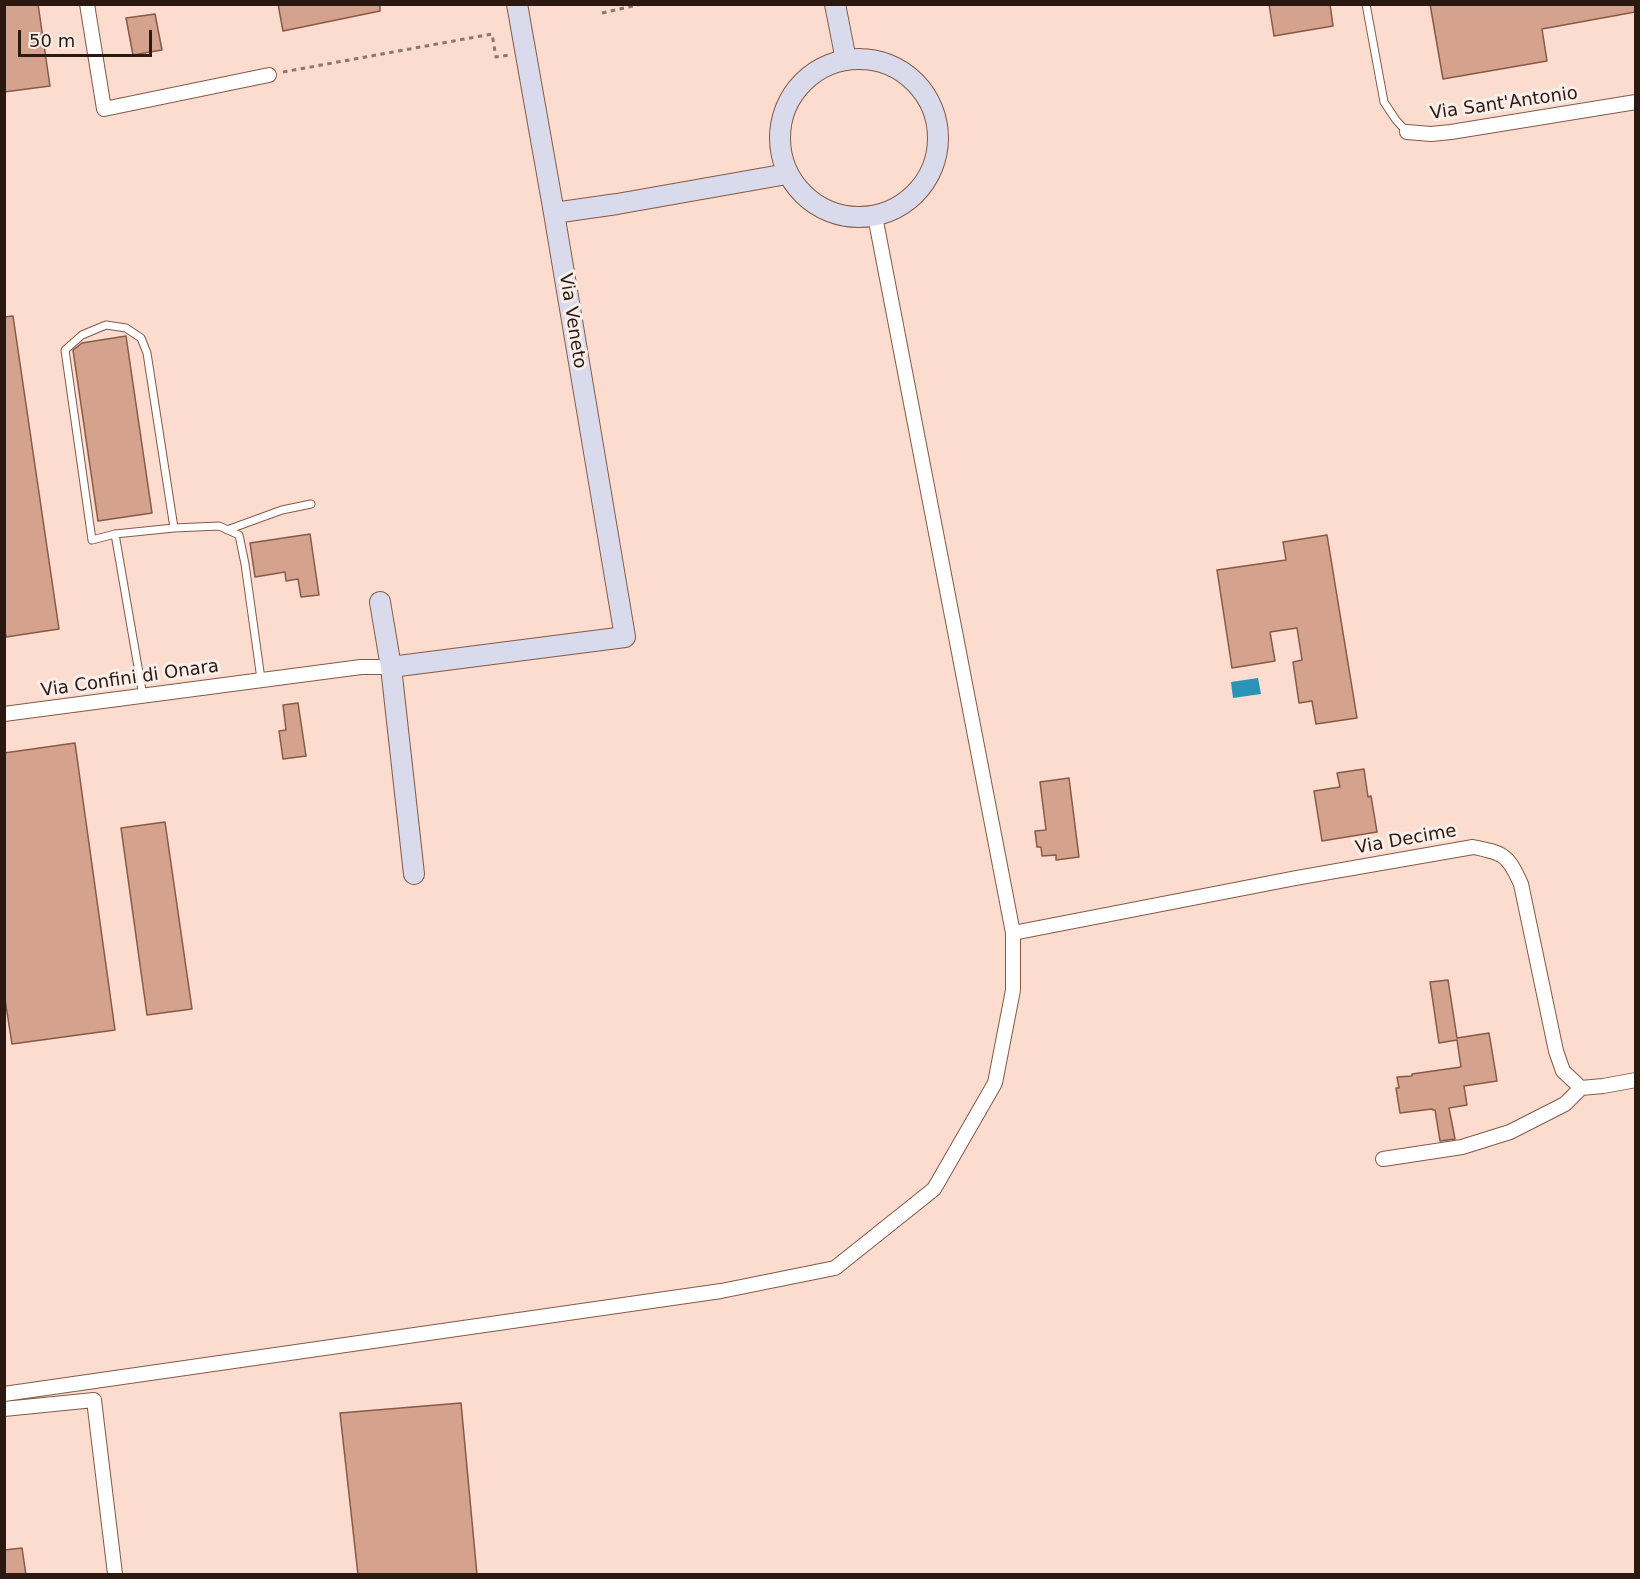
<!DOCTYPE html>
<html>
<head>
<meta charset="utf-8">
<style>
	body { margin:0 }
	#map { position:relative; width:1640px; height:1579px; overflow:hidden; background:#fcdcce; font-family:"DejaVu Sans",sans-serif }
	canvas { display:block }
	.frame { position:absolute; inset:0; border:6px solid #2b1911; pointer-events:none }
	.scale { position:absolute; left:18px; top:30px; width:134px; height:27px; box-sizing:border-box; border:3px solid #2b1911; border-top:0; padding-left:8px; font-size:18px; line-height:21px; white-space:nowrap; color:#2b1911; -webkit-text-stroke:4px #f9eee9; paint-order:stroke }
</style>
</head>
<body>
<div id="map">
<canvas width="1640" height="1579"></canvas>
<div class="frame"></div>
<div class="scale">50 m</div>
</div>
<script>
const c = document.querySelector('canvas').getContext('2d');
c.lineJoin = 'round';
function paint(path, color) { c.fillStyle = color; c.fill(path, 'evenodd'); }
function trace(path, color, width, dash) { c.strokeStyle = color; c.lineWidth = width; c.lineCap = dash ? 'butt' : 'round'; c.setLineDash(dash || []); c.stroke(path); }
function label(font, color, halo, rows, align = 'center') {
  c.font = font + ' "DejaVu Sans",sans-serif'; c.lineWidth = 6; c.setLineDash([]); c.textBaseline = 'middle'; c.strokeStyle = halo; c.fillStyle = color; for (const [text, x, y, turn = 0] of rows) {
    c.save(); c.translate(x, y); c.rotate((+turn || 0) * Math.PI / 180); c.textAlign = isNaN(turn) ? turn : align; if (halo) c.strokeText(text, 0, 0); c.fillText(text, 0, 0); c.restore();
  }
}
const water = new Path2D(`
	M1258,678L1261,694L1233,698L1231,682Z`);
const building = new Path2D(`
	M4,4H38L50,86L4,92Z
	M278,4H380V11L283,31Z
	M1269,4H1330L1333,26L1274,36Z
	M1430,4H1635V12L1542,29L1547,61L1443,79Z
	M155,14L162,50L133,55L126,18Z
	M13,316L59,629L6,637L4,626V317Z
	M126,336L152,513L98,521L73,350L82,343Z
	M310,534L319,595L301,597L298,579L286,581L285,572L255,577L250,543Z
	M1327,535L1357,718L1316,724L1312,701L1299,703L1293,662L1302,660L1297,628L1270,632L1275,661L1232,668L1217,570L1286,560L1283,542Z
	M298,703L306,756L283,759L279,731L286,730L283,705Z
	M75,743L115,1030L12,1044L4,993V753Z
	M1364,769L1368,797L1371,796L1377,832L1322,841L1314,791L1340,787L1337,773Z
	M1069,778L1079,857L1056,860V855L1042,856L1041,847H1037L1035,831L1046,830L1040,782Z
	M165,822L192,1009L147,1015L121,828Z
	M1448,980L1457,1038L1489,1033L1497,1081L1464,1086L1467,1105L1449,1108L1455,1139L1440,1141L1435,1110H1433L1432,1109L1400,1113L1396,1088H1399L1397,1077L1412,1076V1074L1461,1067L1457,1040L1439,1043L1430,982Z
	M461,1403L477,1575H358L340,1413Z
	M22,1548L26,1575H4V1550Z`);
const path = new Path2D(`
	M602,13L642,4
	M283,72L492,34L496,57L509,55`);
const lane = new Path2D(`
	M1366,4L1384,102L1396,120L1407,132
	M174,528L219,526L239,535L245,564L261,679
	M227,530L282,510L311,504
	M115,534L92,540L65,350L82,335L106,325L126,328L141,338L147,353L174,528L115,534L143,696`);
const street = new Path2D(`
	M87,4L104,109L269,75
	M1407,132L1431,134L1451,132L1636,102
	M4,714L361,667H391
	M1013,933L1296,878L1473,847C1504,853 1508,855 1521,884L1556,1051L1563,1071L1581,1088L1603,1086L1636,1080
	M1383,1159L1462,1147L1510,1132L1565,1104L1581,1088
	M4,1394L721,1291L835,1268L934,1189L995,1083L1013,990V933L875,216
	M4,1409L94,1400L115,1574`);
const secondary = new Path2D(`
	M835,4L846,60
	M780 138a79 79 0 1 1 158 0a79 79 0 1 1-158 0Z
	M554,213L617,204L787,174
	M380,602L391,667L414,874
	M391,667L625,637L554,213L517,4`);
const streetNames = [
	["Via Sant'Antonio",1504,104,-8],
	["Via Veneto",572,321,81],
	["Via Confini di Onara",130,679,-8],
	["Via Decime",1406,840,-10]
];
paint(water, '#2b94b6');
paint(building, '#d4a28d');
trace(building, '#865a46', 1.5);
trace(lane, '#865945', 9);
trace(street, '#865945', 16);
trace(secondary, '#865945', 22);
trace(path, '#8f766b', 3, [4.5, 4.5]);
trace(lane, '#fff', 7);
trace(street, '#fff', 14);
trace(secondary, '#dadaed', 20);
label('18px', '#2b1911', '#f9eee9', streetNames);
</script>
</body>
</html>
